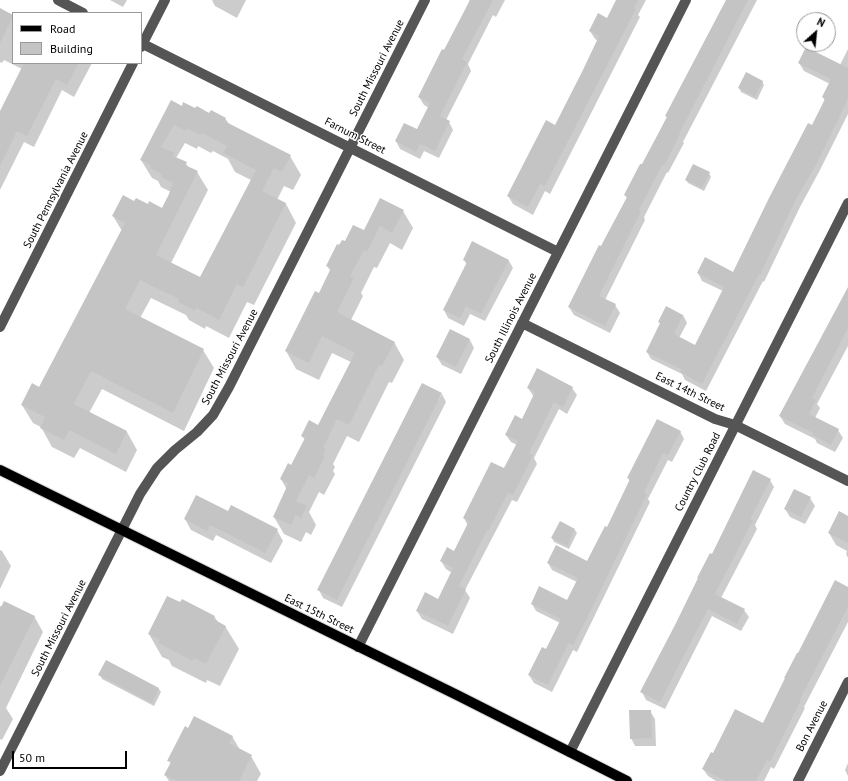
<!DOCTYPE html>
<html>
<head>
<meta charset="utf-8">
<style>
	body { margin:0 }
	#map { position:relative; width:848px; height:781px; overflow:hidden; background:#fff; font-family:"PT Sans",sans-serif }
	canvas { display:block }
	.legend { position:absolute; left:12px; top:12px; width:130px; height:52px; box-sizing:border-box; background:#fff; border:1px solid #999; margin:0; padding:5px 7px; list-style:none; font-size:12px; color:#000 }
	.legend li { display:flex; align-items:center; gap:8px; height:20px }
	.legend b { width:20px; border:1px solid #999 }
	.north { position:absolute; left:796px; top:12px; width:40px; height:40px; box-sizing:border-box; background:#fff; border:1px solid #999; border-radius:50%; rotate:27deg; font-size:11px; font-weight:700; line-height:16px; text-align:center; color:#000 }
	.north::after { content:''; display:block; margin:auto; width:14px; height:18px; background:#000; clip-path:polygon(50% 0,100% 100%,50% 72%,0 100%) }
	.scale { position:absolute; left:12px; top:751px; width:115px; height:18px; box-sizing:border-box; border:2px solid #000; border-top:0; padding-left:5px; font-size:12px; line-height:14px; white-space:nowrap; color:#000; -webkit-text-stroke:3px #fff; paint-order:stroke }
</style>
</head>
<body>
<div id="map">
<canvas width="848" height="781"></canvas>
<ul class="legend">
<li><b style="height:5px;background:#000"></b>Road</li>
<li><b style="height:11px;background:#c4c4c4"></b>Building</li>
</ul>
<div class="north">N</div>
<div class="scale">50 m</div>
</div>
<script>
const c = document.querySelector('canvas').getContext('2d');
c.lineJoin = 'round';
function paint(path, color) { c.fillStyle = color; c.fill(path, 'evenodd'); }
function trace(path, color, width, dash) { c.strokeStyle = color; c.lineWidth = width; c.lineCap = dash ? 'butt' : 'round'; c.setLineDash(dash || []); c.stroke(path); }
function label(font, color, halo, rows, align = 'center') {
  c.font = font + ' "PT Sans",sans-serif'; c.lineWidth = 3; c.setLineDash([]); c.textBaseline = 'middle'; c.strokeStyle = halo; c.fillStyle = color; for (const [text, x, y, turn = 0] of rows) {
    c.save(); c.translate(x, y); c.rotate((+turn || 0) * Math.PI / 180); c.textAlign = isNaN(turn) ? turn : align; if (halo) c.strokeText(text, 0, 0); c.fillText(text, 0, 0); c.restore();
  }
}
const shadow = new Path2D(`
	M110,0H127L123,7Z
	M212,0H246L237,18L215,6Z
	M469,0H505L496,17L493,15L468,64L471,71L446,120L449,122L453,130L439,158L424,151L420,159L400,149L396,141L418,131L429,108L424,105L419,97L470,2Z
	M617,0H646L638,15L640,17L550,194L545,191L533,215L513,204L508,196L555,126L598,41L595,39L590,31L608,19Z
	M727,0H757L683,142L684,143L668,173L667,172L644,217L645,220L605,300L615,305L620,313L610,333L574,315L569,307L627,198L625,195L642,166Z
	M0,9L13,16V63H92L74,97L62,90L34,147L24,142L0,190V113L22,69L4,60L2,63L0,62Z
	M848,49V114L820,170L800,207L764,282L763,281L706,391L685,380L682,374L651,359L647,352L661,324L660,322L683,315L687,323L679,338L695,346L723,291L702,281L698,273H734L825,101L823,97L830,84L804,71L799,63L840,65Z
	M762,81L764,85L757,100L741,92L739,88Z
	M182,107L225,118L229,124L290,156L301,175L293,190L284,186L277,200L286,204L296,223L254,305L247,302L229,338L206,326L205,329L189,320L186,315L151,298L140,318L203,350L214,368L184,431L102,389L89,413L127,432L137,450L126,472L80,448L74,458L52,447L41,427L33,423L22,405L40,388L122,231L113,216L135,202L162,209L171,192L161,187L158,181L152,178L141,160ZM185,143L197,149L198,146L211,153L213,151L228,159L235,172L251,180L201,278L171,263L208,190L197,172L188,167L186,163L176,158Z
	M709,173L711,177L704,191L688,183L686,180Z
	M403,211L413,228L402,250L390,243L377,268L374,267L361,293L363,296L351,320L394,342L404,360L392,383L389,382L359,442L347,436L333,464L335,467L333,471L335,474L324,495L319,492L309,512L316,525L311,535L306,532L301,542L284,534L274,517L287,490L281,479L292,466L305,440L302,436L319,426L351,362L332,353L319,380L296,369L286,351L320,294L331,272L327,266L340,246L364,231Z
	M464,260L509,261L513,268L485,321L470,314L464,326L448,318L444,310L467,265Z
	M848,289V346L817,404L820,408L815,418L838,430L843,438L835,452L817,443L815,439L785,424L780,416Z
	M470,340L474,348L461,374L442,365L437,357Z
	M528,388H572L577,395L567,414L559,409L534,458L537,464L517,502L512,500L465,590L470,598L453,634L422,619L417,611L439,600L452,573L446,569L441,561L455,552L468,526L464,518L504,470L517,445L511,442L506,435L522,420L534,397Z
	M442,394L446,402L342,607L323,598L319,590Z
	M680,431L684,439L672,462L668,460L648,499L650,502L577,652L573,650L552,692L534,683L529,675L546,650L560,623L536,611L532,604L567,602L577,582L552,570L548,563H587L607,529L630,482L628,478Z
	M770,480L774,487L755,525L757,529L721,598L744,610L749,617L741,631L712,616L665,709L646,700L642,692L712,555Z
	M810,498L815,506L805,524L790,517L785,509Z
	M228,513L277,530L283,541L271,563L216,535L213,541L191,530L185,519Z
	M848,517V558L846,554L847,551L836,545L829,533Z
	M575,530L577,533L569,549L554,542L552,538Z
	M0,550L2,551L11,566L0,589Z
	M848,588V622L804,707L805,708L774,769L771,767L764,781H716L708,776L703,769L714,754L763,725Z
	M0,606L34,616L43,632L6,708L13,719L2,740L0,739Z
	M214,616L218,622L225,626L239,649L220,686L207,680L206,683L172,666L169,660L162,657L149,634Z
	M106,662L159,689L161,692L154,706L102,679L100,675Z
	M650,711L655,719L656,746H635L631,738Z
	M232,736L240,750L251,756L261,774L257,781H169L165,775L171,764L169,761Z
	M848,763V776L845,770Z`);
const building = new Path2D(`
	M470,0H493L462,59L467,62L440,116L450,121L435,151L420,144L416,152L395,141L404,123L417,129L430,103L418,97L442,49L444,50Z
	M616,0H638L634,8L636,9L545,186L540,184L528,207L507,196L546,120L555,125L582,72L599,36L589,31L598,13L607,18Z
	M726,0H748L679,134H680L664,166L662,165L639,210L641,211L599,296L616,304L605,326L568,307L599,245L601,246L627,197L624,195L640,164H642L667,117L665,116Z
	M0,8L13,15V17L0,43Z
	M806,47L848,68V99L817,163L796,199L760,275L759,274L702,384L680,372L681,369L646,352L660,323L658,322L666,306L683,315L674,334L695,345L724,287L697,273L705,257L733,272L769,198L808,123L812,125L825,99L822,97L831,79L798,63Z
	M24,63H79L67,85L56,79L27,136L17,131L0,166V111Z
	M746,72L763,81L755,97L738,88Z
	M171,100L182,106L183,102L195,108L197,106L209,113L211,110L226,118L224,121L291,155L282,172L274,168L262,191L286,203L243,287L237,284L219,320L196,308L195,311L178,302L179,299L140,280L125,309L204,349L173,413L91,371L74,404L127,431L116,454L69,430L64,440L40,428L45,417L21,405L32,383L39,387L125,223L112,216L123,195L134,201L136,198L148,204L149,201L162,208L169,194L173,183L161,177L162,174L150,168L151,165L140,160ZM174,125L186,131L188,129L201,135L202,133L227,146L223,153L256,170L200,277L156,255L198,171L185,165L187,162L173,156L175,153L161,147Z
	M693,164L710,172L702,188L685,180Z
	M380,198L404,210L392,233L380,226L367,252L364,250L350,276L354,278L337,312L395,342L382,366L379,365L349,425L337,419L323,448L326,449L323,455L325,456L314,478L309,475L296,501L307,506L301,518L296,515L291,525L273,517L288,484L280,479L288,463L291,465L305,438L301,436L309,420L318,425L355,353L322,336L309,363L285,351L315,291L319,293L331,268L326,266L337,244L339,245L342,240L345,241L353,225L364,230Z
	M472,241L509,260L481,314L466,306L460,318L443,310L467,262L463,260Z
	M848,287V328L812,398L816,400L809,414L839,429L831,445L812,435L813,433L779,416Z
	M450,329L470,339L456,367L436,357Z
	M537,368L573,387L563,407L554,402L529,453L533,455L513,495L508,493L488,531L487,530L459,586L466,589L448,626L416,611L425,592L438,599L453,568L440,561L447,547L454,551L469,521L463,518L491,462L504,468L518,441L505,435L515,415L522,419L535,392L527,388Z
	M422,383L442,393L337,600L317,590Z
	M657,419L681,431L668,455L663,453L644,492L647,494L590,612L573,645L569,643L548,685L528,675L542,647L546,649L561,619L531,604L539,586L567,600L578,578L547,563L556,545L587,561L605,526L607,527L630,479L627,478Z
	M753,470L771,479L750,519L753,520L715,594L745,609L737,624L708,609L660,702L640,692L675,625L698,578H697L710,553L712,554Z
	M794,489L811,497L801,517L784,509Z
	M196,495L228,511L231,505L278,529L265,553L210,525L207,531L184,519Z
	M839,511L848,516V543L828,533Z
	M560,521L575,529L567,546L551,538Z
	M835,580L848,587V607L800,699L801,700L770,762L767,760L756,781H726L702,769L711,752L713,753L735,709L763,723L785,678H784L797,653H798Z
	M167,596L180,602L182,599L215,616L213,619L226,626L206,664L194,658L193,661L158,643L160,640L148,634Z
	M4,601L35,616L0,686V609Z
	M106,660L159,688L152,703L98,675Z
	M629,710H651L652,738L630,739Z
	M194,716L233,736L229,743L252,755L239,781H177L164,775L171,762L167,761L185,726L188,728Z`);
const minor = new Path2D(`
	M58,0L83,13
	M141,43L558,252
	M141,47L165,0
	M522,323L715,419L735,425L848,481
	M0,327L133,63
	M358,647L686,0
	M570,752L848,203
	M0,771L140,494L157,468L175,450L197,432L213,415L229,387L425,0
	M798,781L848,682`);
const major = new Path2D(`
	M0,470L459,696L627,781`);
const streetNames = [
	["South Missouri Avenue",377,68,-63],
	["Farnum Street",355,136,27],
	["South Pennsylvania Avenue",56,190,-63],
	["South Illinois Avenue",511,318,-63],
	["South Missouri Avenue",230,357,-62],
	["East 14th Street",690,392,26],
	["Country Club Road",698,472,-63],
	["East 15th Street",319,614,26],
	["South Missouri Avenue",59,628,-63],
	["Bon Avenue",812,726,-63]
];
paint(shadow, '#0003');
paint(building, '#c4c4c4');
trace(major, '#dbdbdb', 12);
trace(minor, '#555', 10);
trace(major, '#000', 10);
label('11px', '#000', '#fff', streetNames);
</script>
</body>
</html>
